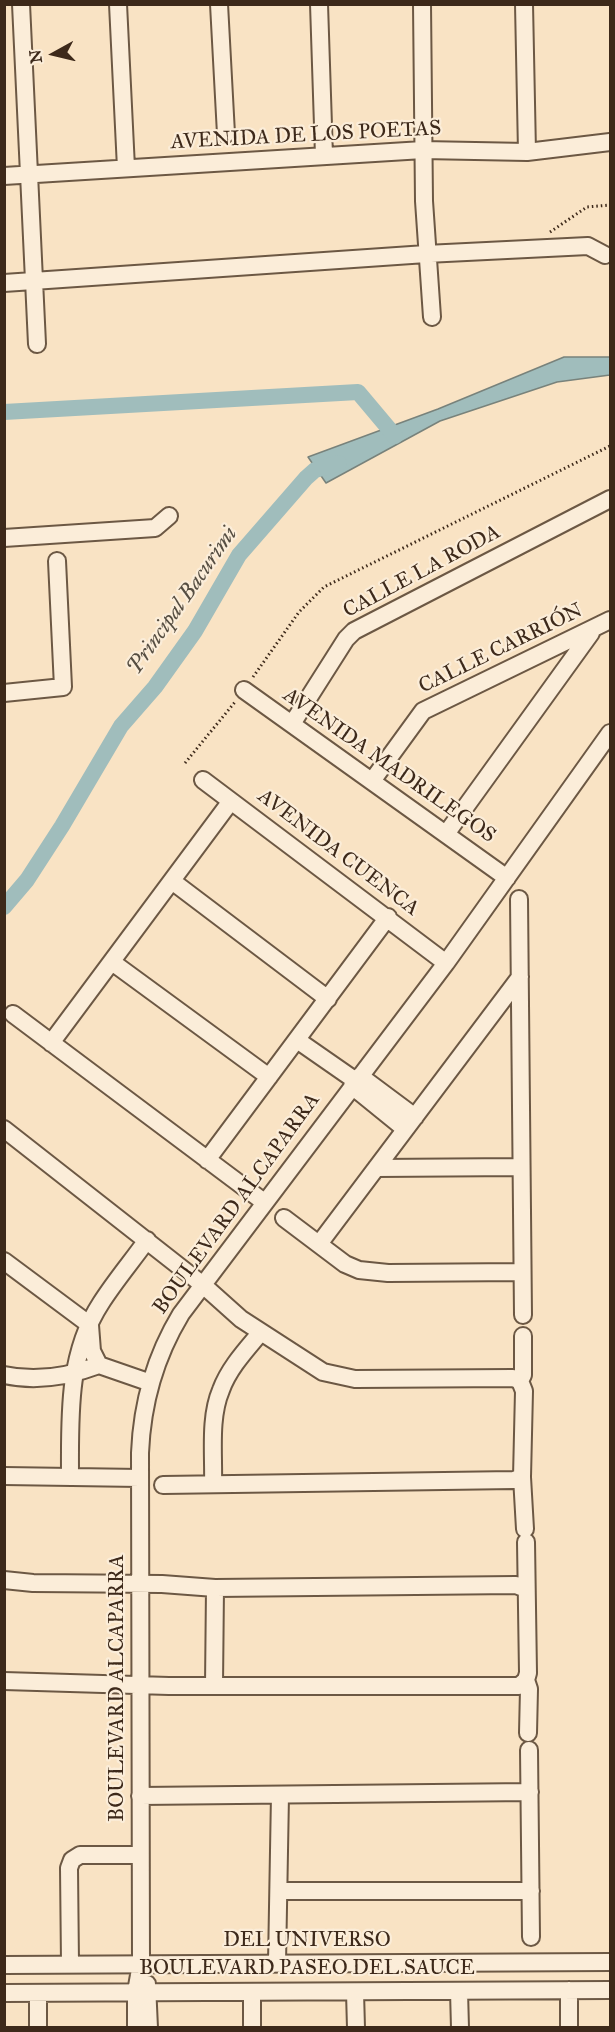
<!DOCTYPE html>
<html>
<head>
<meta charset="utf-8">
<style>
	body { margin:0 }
	#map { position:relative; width:615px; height:2032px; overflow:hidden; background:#f9e3c4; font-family:"IM FELL Great Primer",serif }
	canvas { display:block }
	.frame { position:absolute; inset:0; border:6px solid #3d291a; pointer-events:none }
	.north { position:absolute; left:24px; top:24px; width:60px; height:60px; -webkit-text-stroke:4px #fbedd9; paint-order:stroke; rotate:262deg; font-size:16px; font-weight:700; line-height:24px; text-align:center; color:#3d291a }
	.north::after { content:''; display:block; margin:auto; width:21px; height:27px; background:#3d291a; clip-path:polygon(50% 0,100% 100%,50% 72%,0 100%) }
</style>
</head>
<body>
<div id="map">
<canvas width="615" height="2032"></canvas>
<div class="frame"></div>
<div class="north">N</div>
</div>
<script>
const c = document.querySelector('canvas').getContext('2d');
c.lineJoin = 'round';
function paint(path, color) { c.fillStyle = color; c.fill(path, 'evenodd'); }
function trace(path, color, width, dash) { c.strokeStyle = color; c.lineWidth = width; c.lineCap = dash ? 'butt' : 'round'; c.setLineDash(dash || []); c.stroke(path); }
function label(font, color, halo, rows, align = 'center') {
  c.font = font + ' "IM FELL Great Primer",serif'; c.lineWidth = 4.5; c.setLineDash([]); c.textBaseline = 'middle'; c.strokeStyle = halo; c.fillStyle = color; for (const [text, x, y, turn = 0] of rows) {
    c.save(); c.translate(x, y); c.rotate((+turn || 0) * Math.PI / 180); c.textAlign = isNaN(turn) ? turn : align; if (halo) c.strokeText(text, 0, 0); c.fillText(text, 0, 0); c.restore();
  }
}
const water = new Path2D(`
	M564,357H610V375L557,382L440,421L326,483L308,457L438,409Z`);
const canal = new Path2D(`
	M4,412L358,392L395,436
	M4,907L27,880L62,826L121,726L155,687L195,631L239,555L306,478L315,470L339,463`);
const path = new Path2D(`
	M550,232L587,207L610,205
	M253,677L299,612L324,587L610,446
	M185,763L235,702`);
const minor = new Path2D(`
	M21,4L37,344
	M118,4L126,168
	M219,4L226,134
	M319,4L324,156
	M422,4L424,201L432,317
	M524,4L527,152
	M4,176L423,150L527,152L610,142
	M4,283L426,254L588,246L605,255
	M4,538L155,528L169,516
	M244,690L507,878
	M4,693L63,687L57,561
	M292,724L346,639L354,631L610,499
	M203,780L446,963
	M372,781L423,711L610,620
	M446,834L591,633
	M172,881L328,999
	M519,899L523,1315
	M112,962L269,1077
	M13,1014L264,1202
	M297,1040L356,1081
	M51,1043L231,801
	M360,1076L415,1117
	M352,1086L405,1129
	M4,1129L203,1285L241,1319L323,1372L355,1379L513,1378L520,1381L524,1391L522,1477L525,1529
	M207,1160L388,917
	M376,1168L521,1167
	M284,1218L345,1264L359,1270L388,1273L522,1272
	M319,1244L520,977
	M4,1261L90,1325L92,1351L99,1365
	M4,1375C36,1382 70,1376 99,1365L151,1383
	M520,1381L523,1375V1336
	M4,1476L140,1478
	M70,1477C70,1418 67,1355 101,1303C115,1281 132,1261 147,1240
	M213,1484C214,1455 209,1418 221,1390C229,1368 246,1350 261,1332
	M163,1485L514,1480L522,1477
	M4,1580L33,1583L162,1584L215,1588L516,1585L526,1589
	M526,1680L529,1689L528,1733
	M4,1681L169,1686H519L526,1680L528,1673L526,1542
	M214,1685L215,1588
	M529,1750L531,1937
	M140,1796L530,1792
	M279,1891H531
	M277,1963L280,1795
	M70,1964L69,1868L72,1860L80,1855H139
	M4,1965L610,1962
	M147,1984L149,2028
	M459,1991L460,2028
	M252,1992V2028
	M355,1992L356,2028
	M4,1993L610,1990
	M38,2028V1993
	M136,2028V1992L141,1964L140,1453C142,1403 155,1357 181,1314L446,963L610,733
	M569,2028V1990`);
const streetNames = [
	["AVENIDA DE LOS POETAS",306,136,-3],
	["CALLE LA RODA",422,572,-28],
	["CALLE CARRIÓN",501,649,-26],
	["AVENIDA MADRILEGOS",389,766,35],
	["AVENIDA CUENCA",338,853,37],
	["BOULEVARD ALCAPARRA",237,1204,-54],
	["BOULEVARD ALCAPARRA",118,1688,-90],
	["DEL UNIVERSO",307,1941],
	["BOULEVARD PASEO DEL SAUCE",307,1969]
];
const waterNames = [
	["Principal Bacurimi",183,601,-55]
];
paint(water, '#a0bdbc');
trace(water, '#78827b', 1.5);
trace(canal, '#a0bdbc', 16);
trace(minor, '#6c5844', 20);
trace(path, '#3d291a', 3, [1.5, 3]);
trace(minor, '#fbedd9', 16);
label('21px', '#3d291a', '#fbedd9', streetNames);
label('italic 22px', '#564e42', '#fbedd9', waterNames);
</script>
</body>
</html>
